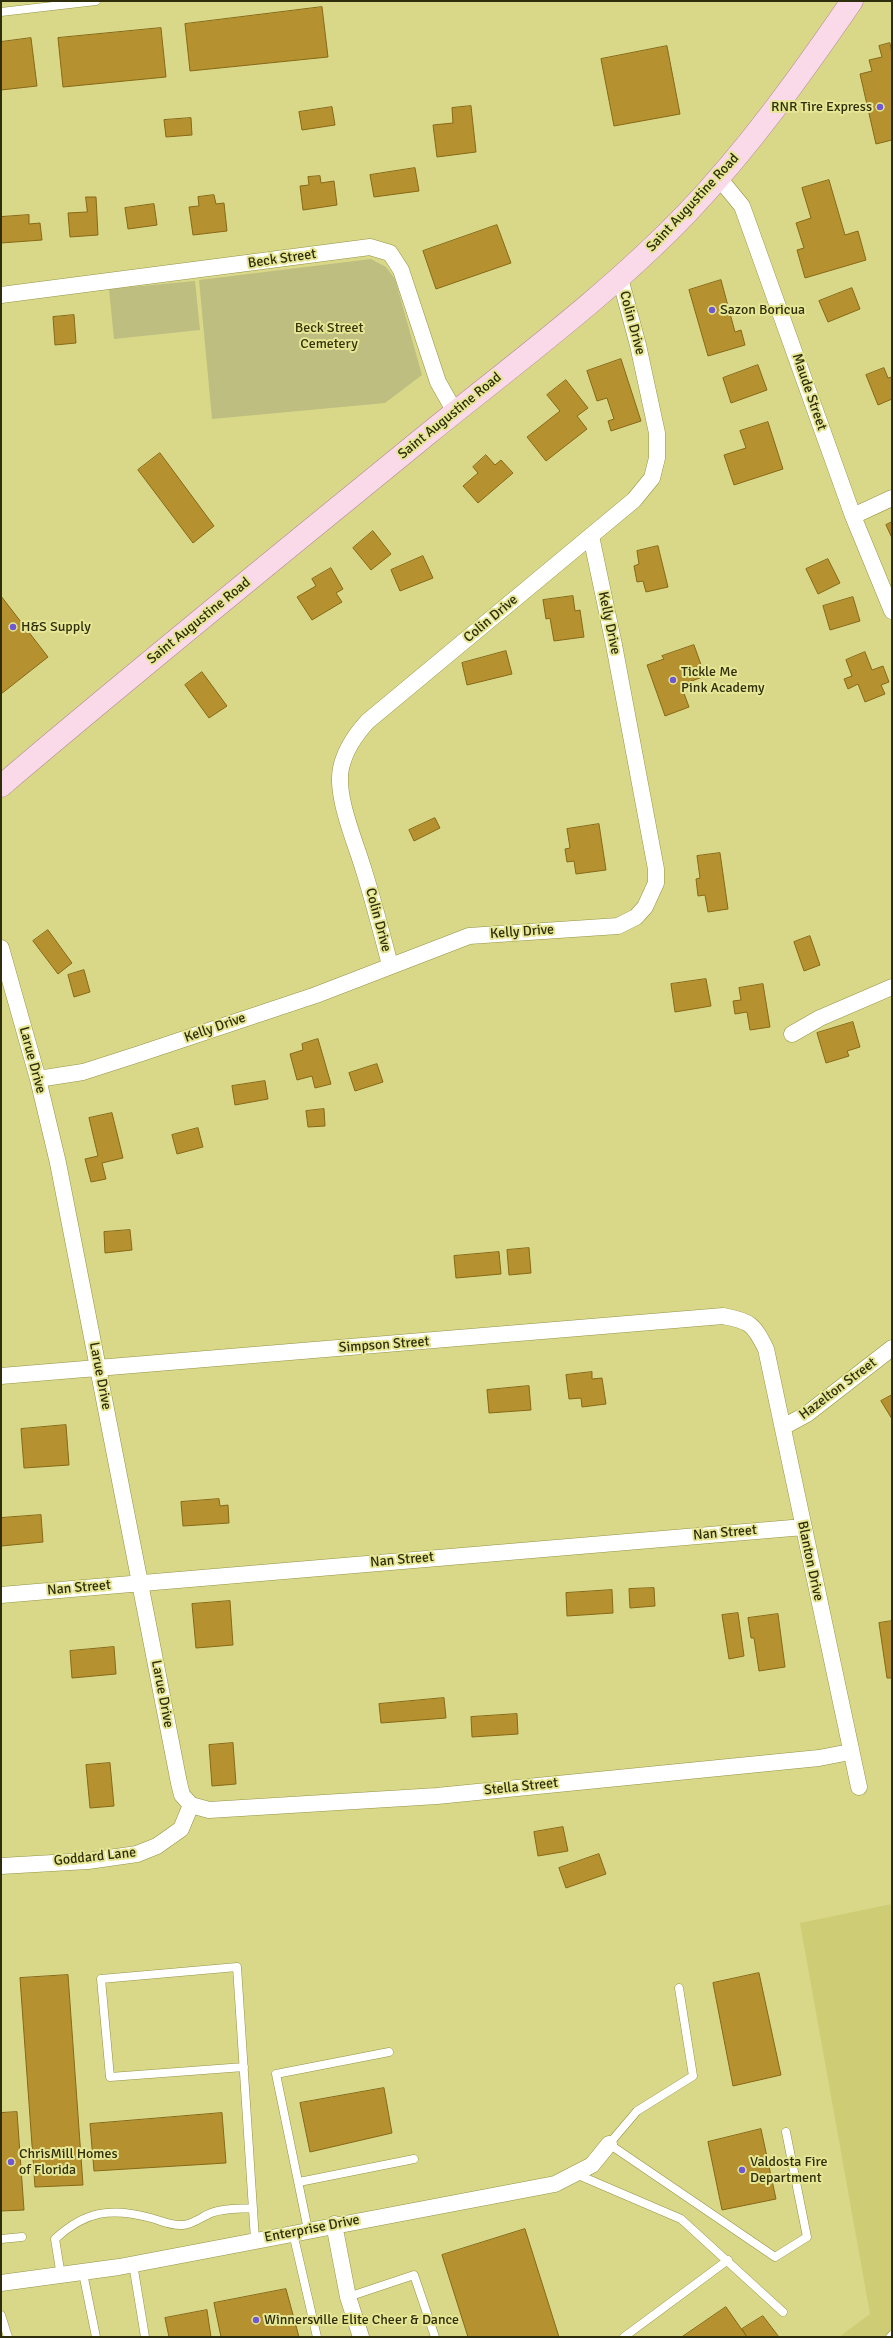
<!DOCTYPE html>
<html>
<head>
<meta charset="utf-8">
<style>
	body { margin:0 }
	#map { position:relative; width:893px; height:2338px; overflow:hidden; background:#d9d889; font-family:Signika,sans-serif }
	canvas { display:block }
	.frame { position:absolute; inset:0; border:2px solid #2e2e0c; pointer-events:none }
</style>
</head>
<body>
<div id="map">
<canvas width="893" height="2338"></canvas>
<div class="frame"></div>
</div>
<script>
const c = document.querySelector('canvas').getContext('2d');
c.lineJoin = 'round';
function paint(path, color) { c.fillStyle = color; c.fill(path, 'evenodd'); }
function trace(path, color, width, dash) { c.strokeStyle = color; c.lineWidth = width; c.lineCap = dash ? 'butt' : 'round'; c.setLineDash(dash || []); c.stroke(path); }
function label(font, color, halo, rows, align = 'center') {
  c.font = font + ' Signika,sans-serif'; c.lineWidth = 4; c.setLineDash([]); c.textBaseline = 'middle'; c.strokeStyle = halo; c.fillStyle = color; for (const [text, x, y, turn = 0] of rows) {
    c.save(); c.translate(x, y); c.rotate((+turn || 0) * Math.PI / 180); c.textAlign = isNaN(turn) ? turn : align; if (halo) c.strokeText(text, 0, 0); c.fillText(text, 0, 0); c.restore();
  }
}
const built = new Path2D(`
	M892,1904V2337H839L870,2314L800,1923Z`);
const green = new Path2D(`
	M371,259L386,267L395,279L422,375L385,403L212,419L199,280Z
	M195,281L200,330L114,339L109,289Z`);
const building = new Path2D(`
	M322,7L328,57L190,71L185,24Z
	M161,28L166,77L63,87L58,38Z
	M31,38L37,86L1,90V42Z
	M890,43L892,54V140L876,144L860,74L872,71L869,60L882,57L879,46Z
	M667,46L680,114L614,126L601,59Z
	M471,106L476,152L437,157L433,125L453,123L452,108Z
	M332,107L335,125L302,130L299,112Z
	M191,118L192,135L166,137L164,120Z
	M415,168L419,191L374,197L370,175Z
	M320,176L321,183L334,181L337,205L303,210L300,186L309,185L308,177Z
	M829,180L845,235L858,231L866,260L805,278L797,250L804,248L796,223L811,218L802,188Z
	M214,195L216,204L224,203L227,231L193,235L189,207L199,206L198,197Z
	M86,197H96L98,235L70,237L68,213L87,212Z
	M154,204L157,225L128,229L125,208Z
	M29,215V224L40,223L42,240L1,243V217Z
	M497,225L511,263L436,289L423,251Z
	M721,280L735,332L741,330L745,345L708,356L689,290Z
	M852,288L860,309L828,322L819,301Z
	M74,315L76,343L55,345L53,317Z
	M621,359L641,421L611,431L608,421L614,419L607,398L597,401L587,371Z
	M758,365L767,390L731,403L723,378Z
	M884,368L888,378L892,377V399L878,405L866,375Z
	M566,380L588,408L577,416L587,429L546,461L527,437L560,411L547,395Z
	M768,422L783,469L734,485L724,455L746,448L740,431Z
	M160,453L214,526L193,543L138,470Z
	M486,455L495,465L501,460L513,473L478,503L463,486L478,473L473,467Z
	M892,522V538L886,525Z
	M373,531L391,554L371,570L353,548Z
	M658,546L668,587L646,592L643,581L637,582L634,566L639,564L637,551Z
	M423,556L433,578L400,591L391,570Z
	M828,559L840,583L818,594L806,569Z
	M331,568L343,589L336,593L342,602L312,620L297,597L316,586L312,579Z
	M1,596L48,657L1,694Z
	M573,596L575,611L580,610L584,637L554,641L550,618L546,619L543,600Z
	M853,597L860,621L830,630L823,606Z
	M694,645L705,676L681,685L689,707L665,716L647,665L664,659L662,656Z
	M506,651L512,674L467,685L462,663Z
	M865,652L872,670L883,666L889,682L881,685L885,694L865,702L858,684L848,689L844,679L852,676L846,660Z
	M202,672L227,706L209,718L185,685Z
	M435,818L440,828L414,841L409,830Z
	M599,824L606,870L576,874L574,861L567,862L565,849L570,848L567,829Z
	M720,853L728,909L708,912L705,895L698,896L696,879L700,878L697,856Z
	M48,930L72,963L58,974L33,941Z
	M810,936L820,965L804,971L794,942Z
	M84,970L90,992L74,997L68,975Z
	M706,979L711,1006L675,1012L671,984Z
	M763,984L770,1027L750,1030L747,1012L735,1014L733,1001L741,1000L739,988Z
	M853,1022L860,1047L847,1051L849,1056L826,1063L817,1033Z
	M318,1039L331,1084L315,1088L312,1076L297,1080L290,1054L303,1050L302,1044Z
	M377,1064L383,1082L355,1091L349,1073Z
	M265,1081L268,1099L235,1105L232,1086Z
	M324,1109L325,1126L308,1127L306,1111Z
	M112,1113L123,1158L102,1163L106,1179L91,1182L85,1159L98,1156L89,1118Z
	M198,1128L203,1147L177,1154L172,1135Z
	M130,1230L132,1250L105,1253L104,1232Z
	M529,1248L531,1273L509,1275L507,1250Z
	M499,1252L501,1274L456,1278L454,1256Z
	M592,1372V1379L602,1378L606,1404L582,1407L581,1398L569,1399L566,1375Z
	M529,1386L531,1410L489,1413L487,1390Z
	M892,1395V1419L881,1401Z
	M66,1425L69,1465L24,1468L21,1429Z
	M219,1499L220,1506L228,1505L229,1523L183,1526L181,1502Z
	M41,1515L43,1542L1,1546V1518Z
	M654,1588L655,1606L630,1608L629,1589Z
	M612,1590L613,1613L567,1616L566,1593Z
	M230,1601L233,1645L196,1648L192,1604Z
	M738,1613L744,1656L729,1659L722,1615Z
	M778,1614L785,1667L759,1671L754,1638H751L748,1618Z
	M892,1621V1678H887L879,1623Z
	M114,1647L116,1674L72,1678L70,1651Z
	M444,1698L446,1718L381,1723L379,1704Z
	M517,1714L518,1734L472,1737L471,1717Z
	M233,1743L236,1784L212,1786L209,1745Z
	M110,1763L114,1806L90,1808L86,1765Z
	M563,1827L568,1851L538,1856L534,1832Z
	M599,1854L606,1874L566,1888L559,1868Z
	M759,1973L781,2075L733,2086L713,1983Z
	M68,1975L83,2185L35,2187L20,1978Z
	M384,2088L392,2133L310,2152L300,2103Z
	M17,2112L24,2210L1,2211V2113Z
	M222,2113L226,2163L94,2171L90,2124Z
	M761,2129L776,2199L722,2210L708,2142Z
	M525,2229L559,2337H468L442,2255Z
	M286,2289L299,2337H221L214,2303Z
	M726,2307L747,2337H682Z
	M207,2310L211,2337H169L165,2318Z
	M763,2316L779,2337H747L742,2329Z`);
const service = new Path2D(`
	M1,12L96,1
	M679,1988L693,2076L637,2111L609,2144L775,2257L807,2237L786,2132
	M244,2067L110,2077L101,1979L237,1967L255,2240
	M576,2174L681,2219L783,2312
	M299,2182L414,2159
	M308,2230L276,2074L389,2052
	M293,2233L317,2337
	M1,2239L22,2237
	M133,2264L145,2337
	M83,2273L96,2337
	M61,2276L55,2239C85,2211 111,2207 151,2218C162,2221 170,2226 183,2225C194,2224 201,2217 211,2213C223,2208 240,2209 253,2208
	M348,2297L414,2275L435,2337
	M1,2315L8,2337
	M624,2337L728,2260
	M890,2337L892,2335`);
const minor = new Path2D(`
	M719,178L742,206L853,516L892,611
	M1,295L370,247L390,253L401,270L438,382L455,412
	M853,516L892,498
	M1,948L38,1079L58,1163L179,1783L182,1795L191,1805
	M390,965C382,934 374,903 364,871C356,843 335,797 341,768C345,750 355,735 368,721L634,500L652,478L657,458V433L638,345L620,278
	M792,1034L820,1018L892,987
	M38,1079L83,1072L136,1055L316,995L469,936L618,926L636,917L645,907L656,883V869L614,645L591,536
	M1,1376L723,1316C751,1321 754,1325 766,1349L859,1787
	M783,1427L807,1414L892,1348
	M1,1595L804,1527
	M191,1805L209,1810L437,1796L819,1758L850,1752
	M1,1866L88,1861L137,1854L157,1846L181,1829L191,1805
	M334,2224L348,2297L361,2337
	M1,2283L119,2267L555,2184L592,2165L609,2144`);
const primary = new Path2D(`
	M1,786C142,666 286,550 429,433C517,362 609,294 687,213C749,148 801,75 852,1`);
const markers = [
	[880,107,4,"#7058d2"],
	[712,310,4,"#7058d2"],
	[13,627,4,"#7058d2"],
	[673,680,4,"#7058d2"],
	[11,2162,4,"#7058d2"],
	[742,2170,4,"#7058d2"],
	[256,2320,4,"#7058d2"]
];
const poiNames = [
	["RNR Tire Express",872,107,"right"],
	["Sazon Boricua",720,310],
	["H&S Supply",21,627],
	["Tickle Me",681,672],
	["Pink Academy",681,688],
	["ChrisMill Homes",19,2154],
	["of Florida",19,2170],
	["Valdosta Fire",750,2162],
	["Department",750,2178],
	["Winnersville Elite Cheer & Dance",264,2320]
];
const streetNames = [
	["Saint Augustine Road",693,203,-47],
	["Beck Street",282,259,-8],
	["Colin Drive",632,323,75],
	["Maude Street",809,392,71],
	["Saint Augustine Road",450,416,-39],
	["Colin Drive",491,619,-40],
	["Saint Augustine Road",199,621,-39],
	["Kelly Drive",609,623,78],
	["Colin Drive",378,920,75],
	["Kelly Drive",522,932,-4],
	["Kelly Drive",215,1028,-19],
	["Larue Drive",32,1060,75],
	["Simpson Street",384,1345,-4],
	["Larue Drive",100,1376,79],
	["Hazelton Street",838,1389,-37],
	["Nan Street",725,1533,-5],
	["Nan Street",402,1560,-5],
	["Blanton Drive",810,1561,78],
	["Nan Street",79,1588,-5],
	["Larue Drive",162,1694,79],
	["Stella Street",521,1787,-6],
	["Goddard Lane",95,1857,-6],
	["Enterprise Drive",312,2229,-11]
];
const parkNames = [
	["Beck Street",329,328],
	["Cemetery",329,344]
];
paint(built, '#cecc74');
paint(green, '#bebe80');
paint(building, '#b5912f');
trace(building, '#866916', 1);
trace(service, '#949344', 9);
trace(minor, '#949344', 17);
trace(primary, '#b08c91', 23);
trace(service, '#fff', 8);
trace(minor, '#fff', 16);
trace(primary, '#fad9e8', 22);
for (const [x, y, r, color] of markers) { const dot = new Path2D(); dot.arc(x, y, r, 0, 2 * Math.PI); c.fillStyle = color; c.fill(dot); trace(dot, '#e6e695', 1.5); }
label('14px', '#2e2e0c', '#e6e695', poiNames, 'left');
label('14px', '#2e2e0c', '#e6e695', streetNames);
label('14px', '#37350b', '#e6e695', parkNames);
</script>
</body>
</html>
